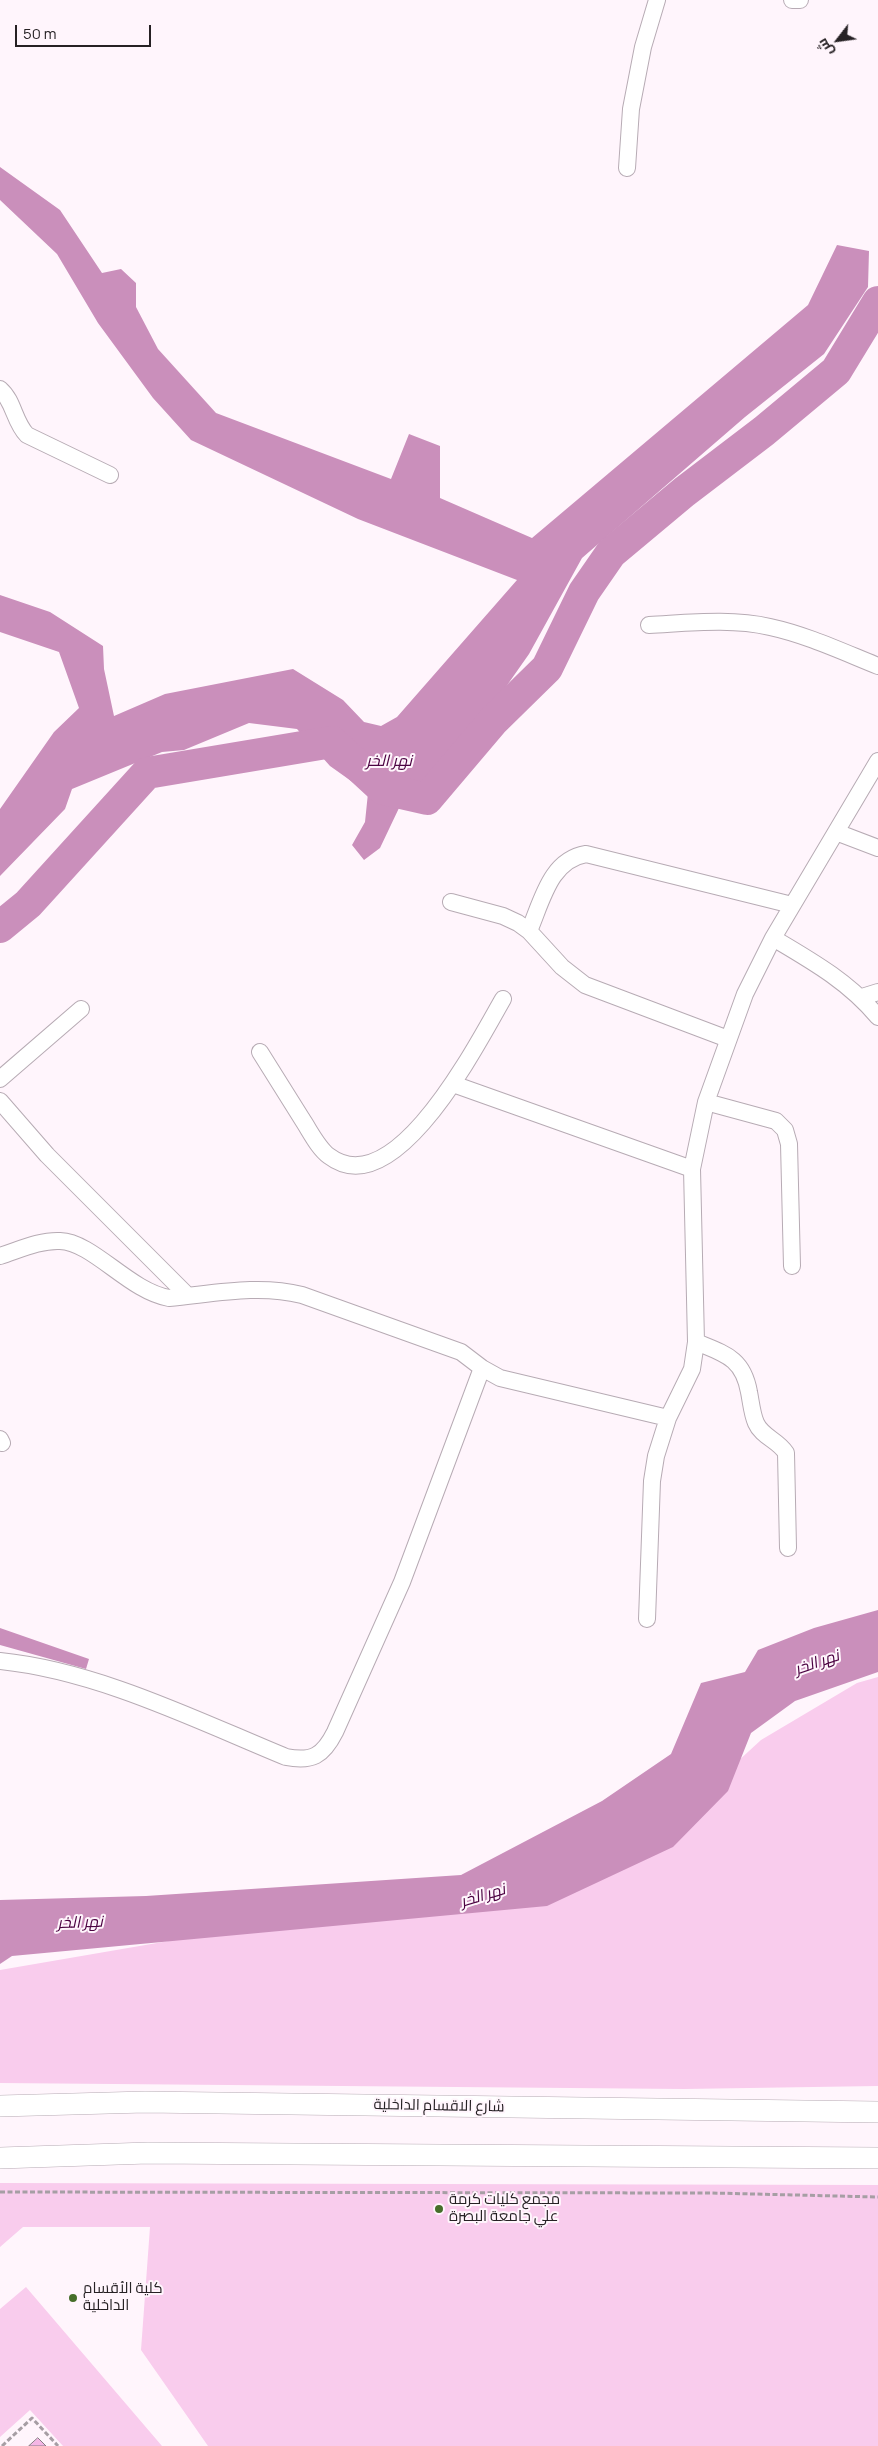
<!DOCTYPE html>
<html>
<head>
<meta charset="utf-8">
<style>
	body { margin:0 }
	#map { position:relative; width:878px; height:2446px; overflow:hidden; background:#fff5fc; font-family:Manrope,Cairo,sans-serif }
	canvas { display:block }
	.north { position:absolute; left:813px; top:15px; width:50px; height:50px; -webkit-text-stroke:4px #fff5fc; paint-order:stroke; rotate:240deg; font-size:14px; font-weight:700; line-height:20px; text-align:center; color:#262124 }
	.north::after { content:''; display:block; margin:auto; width:18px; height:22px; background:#262124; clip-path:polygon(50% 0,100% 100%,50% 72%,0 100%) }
	.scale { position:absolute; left:15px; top:25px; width:136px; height:22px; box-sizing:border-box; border:2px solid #262124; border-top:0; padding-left:6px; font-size:15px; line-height:18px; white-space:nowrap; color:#262124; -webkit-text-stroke:4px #fff5fc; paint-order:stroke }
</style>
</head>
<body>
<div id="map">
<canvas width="878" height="2446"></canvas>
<div class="north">ش</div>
<div class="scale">50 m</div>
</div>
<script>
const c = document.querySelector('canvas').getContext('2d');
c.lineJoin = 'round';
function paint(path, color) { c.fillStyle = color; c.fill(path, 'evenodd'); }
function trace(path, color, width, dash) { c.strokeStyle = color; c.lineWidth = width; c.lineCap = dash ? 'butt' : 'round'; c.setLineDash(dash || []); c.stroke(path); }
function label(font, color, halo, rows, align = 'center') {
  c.font = font + ' Manrope,Cairo,sans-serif'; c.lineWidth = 4; c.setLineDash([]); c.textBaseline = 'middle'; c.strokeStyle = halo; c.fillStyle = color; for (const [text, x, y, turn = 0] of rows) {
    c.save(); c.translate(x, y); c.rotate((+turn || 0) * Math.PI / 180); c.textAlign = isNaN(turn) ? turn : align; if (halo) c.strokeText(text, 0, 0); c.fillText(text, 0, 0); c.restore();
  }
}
const green = new Path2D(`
	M878,1677V2086L684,2089L0,2083V1970L628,1862L761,1740L857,1683Z
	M0,2183L878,2185V2446H208L141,2350L150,2227H23L0,2247Z
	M26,2287L162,2446H63L30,2410L0,2437V2309Z`);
const water = new Path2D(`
	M0,167L60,210L102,273L121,269L136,283V307L158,349L216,413L391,479L409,434L440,446V498L532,538L808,305L837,245L869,251L868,287L824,354L745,417L582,558L529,654L496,701L399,808L380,848L364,860L352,845L365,822L368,793L330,766L297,729L249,723L184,750L162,752L72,789L65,809L0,876V809L54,732L79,708L59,652L0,632V595L50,612L103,646L104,669L114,716L165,694L293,669L343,700L364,722L381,726L397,717L517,580L358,519L191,440L153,398L98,323L57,254L0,200Z
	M878,1610V1672L795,1701L751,1733L728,1791L673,1847L547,1906L12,1956L0,1964V1900L146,1896L461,1875L602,1801L671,1754L701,1683L745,1672L758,1650L814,1628Z
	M0,1628L89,1659L86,1669L0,1645Z`);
const river = new Path2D(`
	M0,927L28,904L147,773L332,742L383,789L427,799L494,720L547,668L584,592L611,553L684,492L764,431L836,371L878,302`);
const building = new Path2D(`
	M38,2438L46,2446H29Z`);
const path = new Path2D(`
	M0,2192L712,2193L878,2197
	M2,2446L32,2418L58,2446`);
const minor = new Path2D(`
	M792,0H800
	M627,168L631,109L643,47L657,0
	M0,389C14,401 14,422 27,435L110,475
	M649,625C689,623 731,618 770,627C807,635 843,652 878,666
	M836,832L878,848
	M451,902L503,916L518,923L529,931L562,967L585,985L728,1039
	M529,931C542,901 550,860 586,854L792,905
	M773,938C812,961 849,982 878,1017
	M862,997L878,992
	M260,1052C274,1074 288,1097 302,1119C310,1131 318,1148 329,1156C395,1206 478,1042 503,999
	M0,1079L81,1009
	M453,1084L692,1169
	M0,1101L47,1155L188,1296
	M706,1102L776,1121L785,1130L789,1144L792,1266
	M0,1256C19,1250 40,1240 60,1241C93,1242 129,1291 169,1298C213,1294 258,1284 302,1295L461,1352L482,1368L500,1378L668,1418
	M696,1342C725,1354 743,1358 749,1392C751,1402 752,1414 756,1423C762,1437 778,1440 786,1453L788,1548
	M0,1439L2,1443
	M647,1619L652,1481L656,1456L668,1418L692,1369L696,1342L692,1169L706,1102L745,994L773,938L878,761
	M0,1661C98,1671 196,1720 286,1757C312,1762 323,1756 335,1732L402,1582L482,1368`);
const tertiary = new Path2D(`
	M0,2106L145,2102L878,2112
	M0,2158L148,2153L878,2158`);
const markers = [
	[439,2209,5,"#466e2a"],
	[73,2298,5,"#466e2a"]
];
const streetNames = [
	["شارع الاقسام الداخلية",439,2106,1]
];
const poiNames = [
	["مجمع كليات كرمة",449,2200],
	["علي جامعة البصرة",449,2217],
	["كلية الأقسام",83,2289],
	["الداخلية",83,2306]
];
const waterNames = [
	["نهر الخر",389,762],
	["نهر الخر",817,1663,-19],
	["نهر الخر",483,1896,-17],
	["نهر الخر",80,1923,-2]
];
paint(green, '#f9cced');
paint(water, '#ca8fbb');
trace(river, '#ca8fbb', 32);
paint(building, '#f4b6e5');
trace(building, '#877c84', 1);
trace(minor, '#b7abb4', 18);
trace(tertiary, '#b7abb4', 22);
trace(path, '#a69ea4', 3, [5, 2.5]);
trace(minor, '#fff', 16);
trace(tertiary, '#fff', 21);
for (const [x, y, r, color] of markers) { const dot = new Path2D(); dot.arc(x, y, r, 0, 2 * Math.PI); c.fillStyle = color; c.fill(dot); trace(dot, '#fff5fc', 2); }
label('15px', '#262124', '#fff5fc', streetNames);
label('15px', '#262124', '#fff5fc', poiNames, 'left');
label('italic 16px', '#4b0241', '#fff5fc', waterNames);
</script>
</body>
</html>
